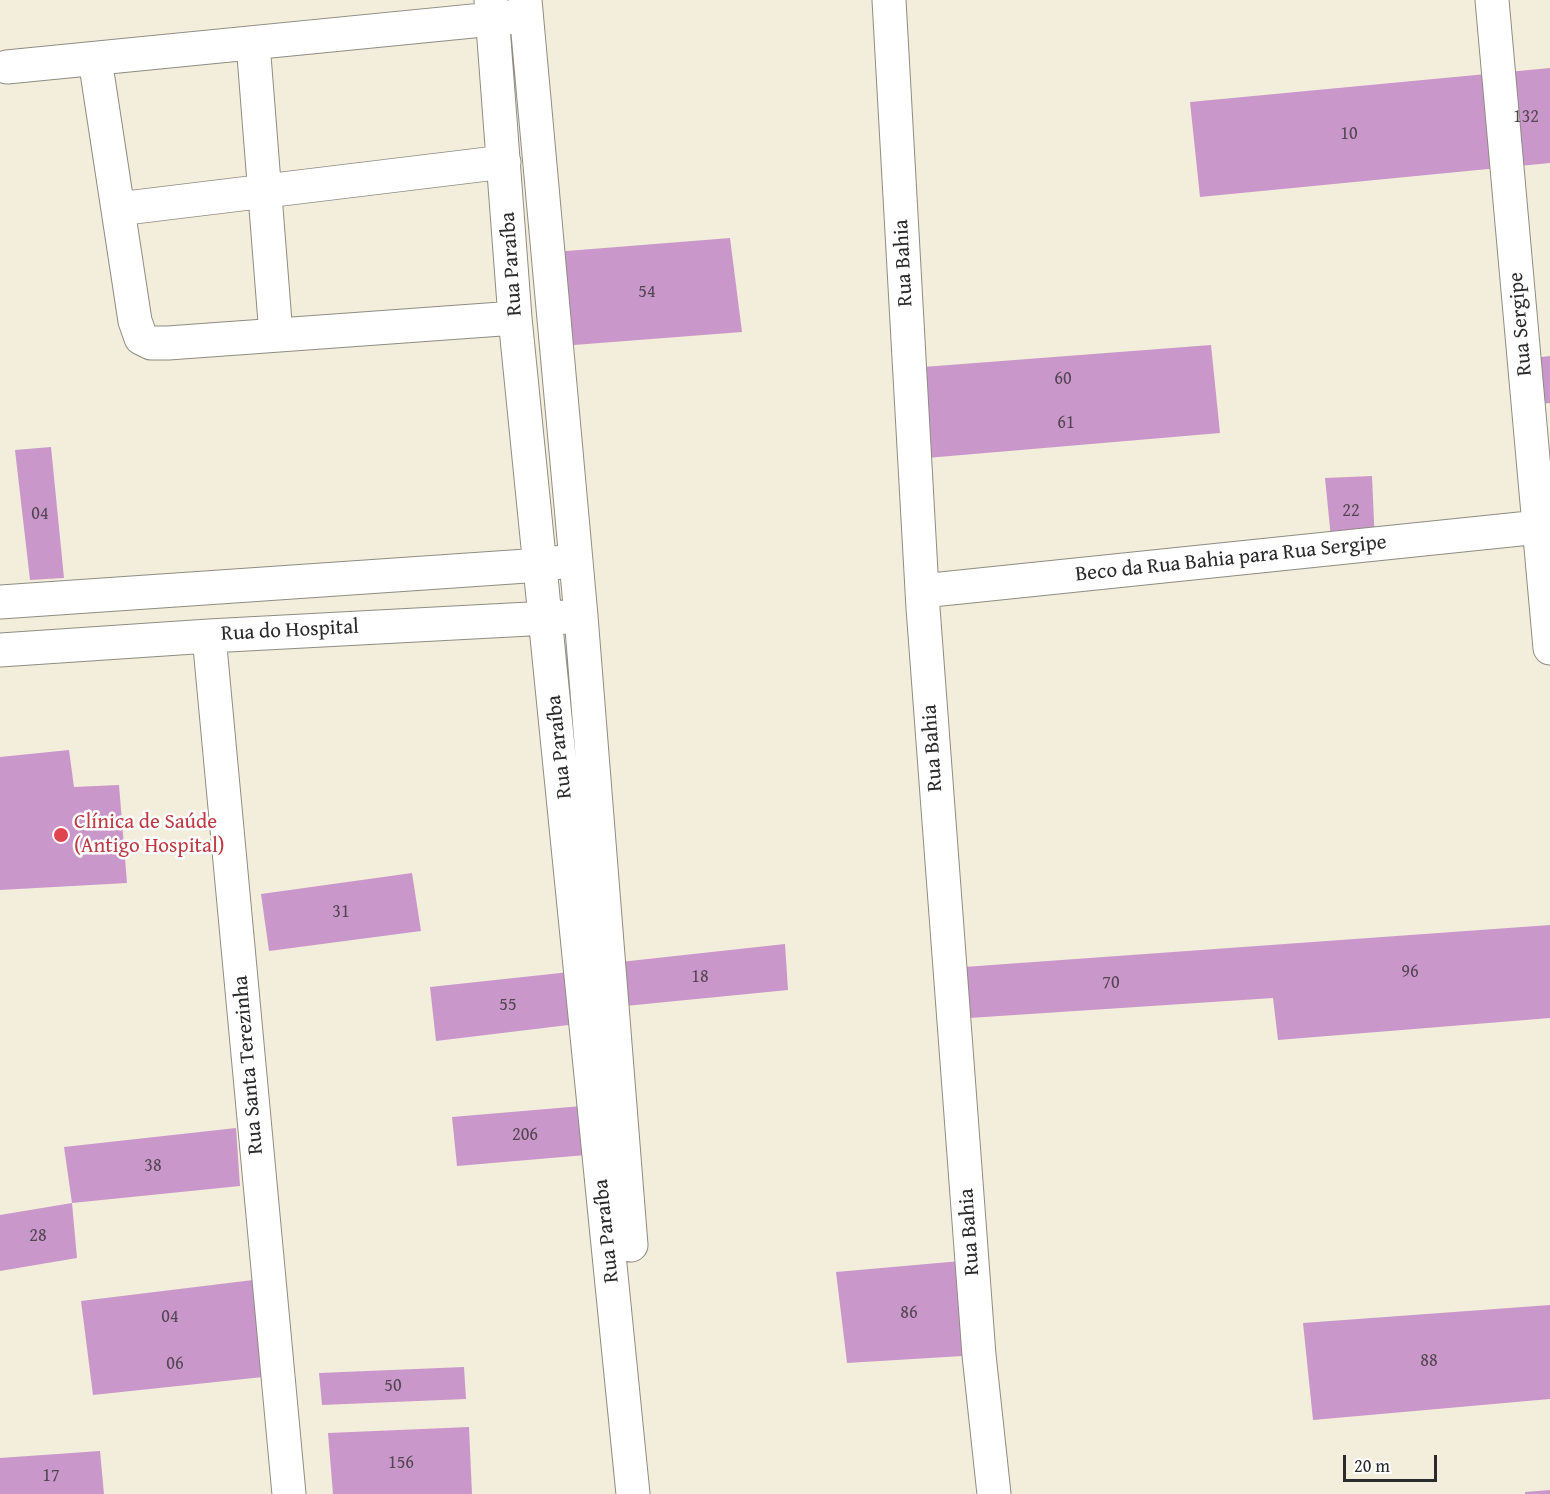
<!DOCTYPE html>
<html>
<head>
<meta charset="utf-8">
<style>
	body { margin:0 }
	#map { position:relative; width:1550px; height:1494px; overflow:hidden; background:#f2eedb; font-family:"Gentium Book Plus",serif }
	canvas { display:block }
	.scale { position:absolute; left:1343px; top:1455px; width:94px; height:27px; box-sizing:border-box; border:3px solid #2b2b2b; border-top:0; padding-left:8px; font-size:18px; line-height:21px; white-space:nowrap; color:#2b2b2b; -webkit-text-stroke:4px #fff; paint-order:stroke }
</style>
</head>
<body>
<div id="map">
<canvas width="1550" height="1494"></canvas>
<div class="scale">20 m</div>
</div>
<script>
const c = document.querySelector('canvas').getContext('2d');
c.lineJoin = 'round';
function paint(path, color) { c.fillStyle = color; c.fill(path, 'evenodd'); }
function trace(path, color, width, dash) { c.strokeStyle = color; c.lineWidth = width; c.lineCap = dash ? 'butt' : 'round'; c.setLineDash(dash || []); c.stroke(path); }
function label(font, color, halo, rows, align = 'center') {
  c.font = font + ' "Gentium Book Plus",serif'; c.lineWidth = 5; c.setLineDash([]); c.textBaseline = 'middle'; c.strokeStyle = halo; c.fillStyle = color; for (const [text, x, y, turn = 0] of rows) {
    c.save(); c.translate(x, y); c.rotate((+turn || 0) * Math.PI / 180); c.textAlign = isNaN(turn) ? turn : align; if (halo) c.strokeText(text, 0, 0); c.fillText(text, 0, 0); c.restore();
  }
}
const building = new Path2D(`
	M1550,68V163L1200,197L1190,102Z
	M730,238L742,332L561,346L554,252Z
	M1211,345L1220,433L915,459L910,368Z
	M1550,356V403L1528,405L1524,359Z
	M51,447L64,578L30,580L15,450Z
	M1372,476L1375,544L1332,548L1325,478Z
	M69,750L74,787L119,785L127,883L0,890V757Z
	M412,873L421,931L269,951L261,894Z
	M1550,925V1018L1278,1040L1273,998L954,1019L950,968Z
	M785,944L788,990L615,1007L611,963Z
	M579,971L585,1023L436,1041L430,987Z
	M594,1105L598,1154L457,1166L452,1117Z
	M236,1128L240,1186L72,1203L64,1147Z
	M72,1203L77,1258L0,1271V1215Z
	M972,1260L979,1355L847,1363L836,1272Z
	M253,1280L263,1377L93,1395L81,1301Z
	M1550,1305V1399L1313,1420L1303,1323Z
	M464,1367L466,1399L322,1405L319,1373Z
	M469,1427L472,1494H333L328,1433Z
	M100,1451L104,1494H0V1458Z
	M1550,1490V1494H1525V1492Z`);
const minor = new Path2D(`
	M491,0L515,318L633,1494
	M525,0L581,616L631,1245
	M889,0L923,608L979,1355L994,1494
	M1492,0L1550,648
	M253,43L276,335
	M95,59L135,321L141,338L151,343H168L515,318
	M7,67L513,17
	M118,209L504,162
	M922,591L1539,527
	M0,602L541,565L562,562
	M209,636L289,1494
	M0,650L209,636L567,617`);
const markers = [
	[61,835,8,"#e0444e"]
];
const numberNames = [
	["132",1526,117],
	["10",1349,134],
	["54",647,292],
	["60",1063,379],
	["61",1066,423],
	["22",1351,511],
	["04",40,514],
	["31",341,912],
	["96",1410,972],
	["18",700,977],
	["70",1111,983],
	["55",508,1005],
	["206",525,1135],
	["38",153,1166],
	["28",38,1236],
	["86",909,1313],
	["04",170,1317],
	["88",1429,1361],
	["06",175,1364],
	["50",393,1386],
	["156",401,1463],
	["17",51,1476]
];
const streetNames = [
	["Rua Bahia",904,263,-93],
	["Rua Paraíba",512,264,-94],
	["Rua Sergipe",1521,324,-95],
	["Beco da Rua Bahia para Rua Sergipe",1231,559,-6],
	["Rua do Hospital",290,631,-3],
	["Rua Paraíba",560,747,-96],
	["Rua Bahia",933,748,-94],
	["Rua Santa Terezinha",249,1065,-95],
	["Rua Paraíba",607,1231,-96],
	["Rua Bahia",970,1232,-94]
];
const healthNames = [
	["Clínica de Saúde",74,823],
	["(Antigo Hospital)",74,847]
];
paint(building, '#ca97ca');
trace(minor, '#8e8c83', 35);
trace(minor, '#fff', 33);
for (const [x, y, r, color] of markers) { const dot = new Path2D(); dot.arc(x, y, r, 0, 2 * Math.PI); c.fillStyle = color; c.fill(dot); trace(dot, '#fff', 2); }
label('18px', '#534653', null, numberNames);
label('21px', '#2b2b2b', '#fff', streetNames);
label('21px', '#be3a42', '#fff', healthNames, 'left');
</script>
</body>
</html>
